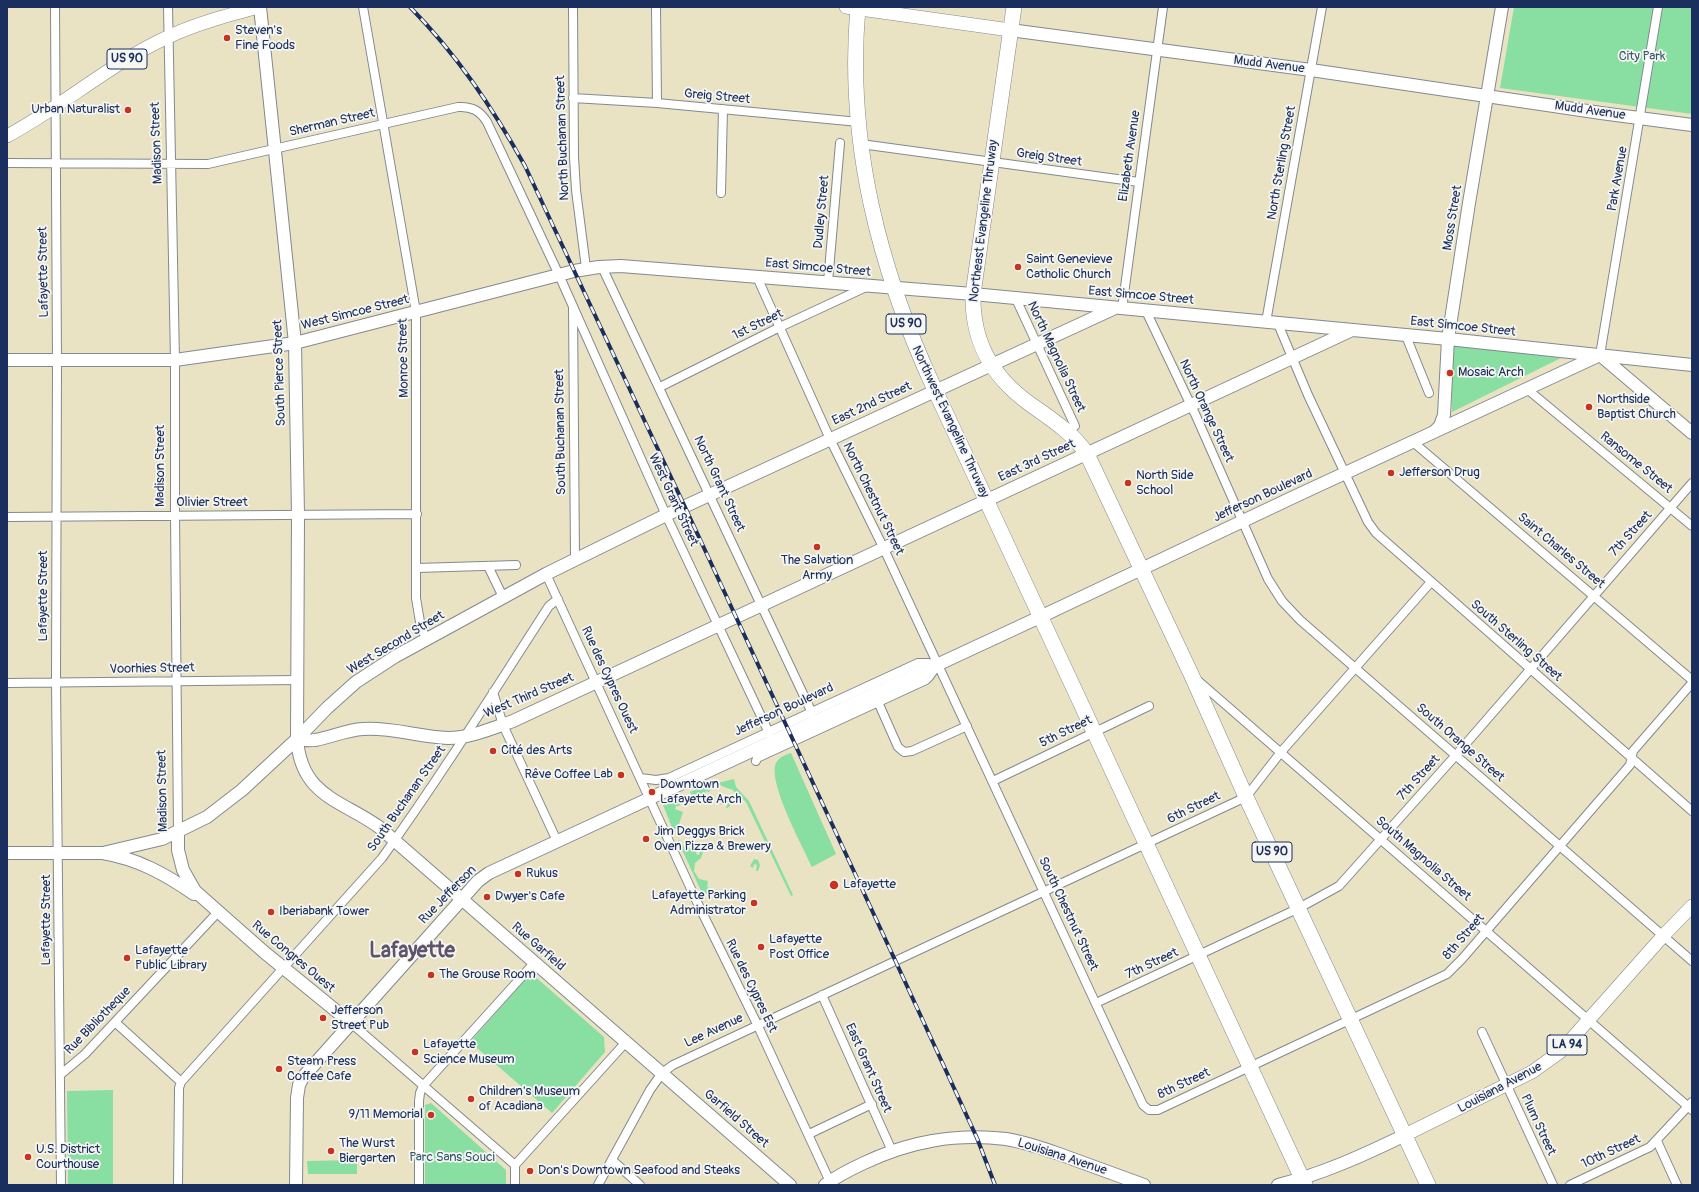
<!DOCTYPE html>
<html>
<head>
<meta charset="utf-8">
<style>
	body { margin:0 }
	#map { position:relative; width:1699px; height:1192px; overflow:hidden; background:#eae3c3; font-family:Pangolin,sans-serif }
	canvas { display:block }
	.frame { position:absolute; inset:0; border:8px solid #1b2f5e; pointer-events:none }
</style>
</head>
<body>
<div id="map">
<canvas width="1699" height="1192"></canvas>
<div class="frame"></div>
</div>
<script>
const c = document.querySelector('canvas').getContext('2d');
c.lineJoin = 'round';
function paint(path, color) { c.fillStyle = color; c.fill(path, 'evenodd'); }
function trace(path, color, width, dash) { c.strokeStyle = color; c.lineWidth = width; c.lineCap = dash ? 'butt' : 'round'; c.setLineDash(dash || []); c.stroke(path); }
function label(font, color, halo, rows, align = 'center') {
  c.font = font + ' Pangolin,sans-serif'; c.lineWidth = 3.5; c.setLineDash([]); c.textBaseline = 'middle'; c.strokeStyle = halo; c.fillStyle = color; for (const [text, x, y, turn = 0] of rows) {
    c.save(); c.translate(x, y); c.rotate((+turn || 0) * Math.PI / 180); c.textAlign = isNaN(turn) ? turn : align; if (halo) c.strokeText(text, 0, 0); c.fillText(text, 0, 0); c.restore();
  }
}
const green = new Path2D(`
	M1514,7H1692V114L1500,88Z
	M1452,344L1561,358L1452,412Z
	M791,753L836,854L812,867C803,847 767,781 776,763C779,757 785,755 791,753Z
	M734,779L736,787L749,801L793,895L791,896L746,802L741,797L738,798L733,790L719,785L718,788L715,787L714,790L711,789L709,792L706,791L705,794L702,793L701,796L698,795L697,799L702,801L698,803L696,798L692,796L690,792L712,782H722Z
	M681,796L694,800L695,804L685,801L684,804L681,803L679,806H676L675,809L683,812L678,827L673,830L663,805Z
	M724,797H728L730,801V806L727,808H726L728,803L725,802L723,805L720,804Z
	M679,840L682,845L687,849L698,847L696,854L699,855L700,851L703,852L701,858L695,863L694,871L699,879L708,881L707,887L710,888L707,894L702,893L678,841Z
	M754,859L758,860L760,865L758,871H756L757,865L754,864L753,868L750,866Z
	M531,973L604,1037L605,1052L552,1113L470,1042Z
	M113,1090V1185H68L67,1091Z
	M431,1103L506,1170V1185H425V1105Z
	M357,1160V1174H308L307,1161Z`);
const street = new Path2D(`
	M55,7L57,361L56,682L61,1185
	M168,7L175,360V515L178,832
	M363,7L416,312V598L421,628L427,639
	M573,7L574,157L576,190L586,268
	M656,7L657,103
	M573,98L657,103L859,122
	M861,144L1139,182
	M7,163L208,164L458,107C472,106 480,111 487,122L559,275L666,515L769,733
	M721,193L723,109
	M602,267L812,713
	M757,277L830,439L884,549L1143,1105L1149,1110H1158L1447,974L1462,959L1630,765L1633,751L1692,683
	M828,282L840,143
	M1016,299L1075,426
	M573,307L575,558
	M1122,309L1163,7
	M1146,311L1196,416L1268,579L1282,601L1300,620L1692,961
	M1266,322L1322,7
	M1278,324L1308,395L1368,522L1376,533L1692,811
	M1406,336L1429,393
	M1600,355L1658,7
	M660,387L780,327L866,287
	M1527,389L1692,526
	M1413,442L1692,680
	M7,517L417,514
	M488,566L503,597
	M417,568L516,565
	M546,574L697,902L757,1024L831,1184
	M1196,679L1692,1110
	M7,683L297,680
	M493,692L503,725L557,841
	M878,702L898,747L904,752L912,751L967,726
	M756,761L757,758L926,680L929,677L937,666
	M640,778L656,780L669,778L918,663H928L937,665
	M993,781L1149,706
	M822,995L892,1151
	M1096,1003L1299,908L1339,886L1456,755L1692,483
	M115,1022L181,1082
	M351,1023L515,1165
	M1482,1032L1553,1185
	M60,1075L85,1054L218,912
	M809,1134L872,1104
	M1657,1141L1677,1185
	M612,1160L640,1185
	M178,1185L179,1088L181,1082L382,858C441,776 494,691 549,606L558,599
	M419,1185V1101L420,1093L423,1086L535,962
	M515,1185V1165L626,1042
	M598,1185L650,1090L662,1073L673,1065L1246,797L1281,752L1431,582
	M1570,1185L1650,1147L1692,1102`);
const secondary = new Path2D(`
	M260,7L295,343L298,515L297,739C301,796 341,800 379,827L790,1185
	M1010,30L1311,70L1601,113L1692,125
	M7,360H175L295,343L574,271L599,267L621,266L973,294L1448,339L1692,365
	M1435,431L1440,426L1444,415L1448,339L1469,203L1502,7
	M297,739C303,740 310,741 315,740C332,737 346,730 363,729C392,727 419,737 448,738C470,738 493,728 513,721L1350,331
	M178,832V850L183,870L195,891L264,952L351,1023
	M7,853H103C138,859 165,874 194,894
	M103,853L162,839L207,817L242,790L297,739L327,708L356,682L396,656L546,574L666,515L1113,309
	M296,1185L297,1098L299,1085L303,1077L462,899L478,881L489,873L1040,617L1300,494L1600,355L1692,433
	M825,1185C837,1176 851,1169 864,1163C910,1141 955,1133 1006,1139C1024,1142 1042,1148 1059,1154C1087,1164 1116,1175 1144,1185
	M1278,1185C1322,1174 1364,1155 1405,1135`);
const primary = new Path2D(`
	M846,7L1010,30
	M7,136C63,106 112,62 170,36C198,23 229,15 259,7
	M1405,1135L1532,1072L1560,1052L1663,936L1692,906`);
const highway = new Path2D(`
	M858,7C846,142 879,269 935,390L1305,1185
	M1014,7L973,294C972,341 991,376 1030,404C1051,419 1072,432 1087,454L1191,674L1246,797L1428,1185`);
const rail = new Path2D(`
	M410,7C458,56 492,107 525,166L685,507L895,960L977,1138L995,1185`);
const markers = [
	[227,38,4,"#c8321e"],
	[128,110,4,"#c8321e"],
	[1018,267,4,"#c8321e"],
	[1450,373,4,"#c8321e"],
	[1589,407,4,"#c8321e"],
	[1391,473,4,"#c8321e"],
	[1128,483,4,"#c8321e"],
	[817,547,4,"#c8321e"],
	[493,751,4,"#c8321e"],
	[621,775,4,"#c8321e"],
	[652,792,4,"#c8321e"],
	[646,839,4,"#c8321e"],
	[518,874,4,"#c8321e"],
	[834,885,5,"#c8321e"],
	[487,897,4,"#c8321e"],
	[754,903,4,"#c8321e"],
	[271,912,4,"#c8321e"],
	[761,947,4,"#c8321e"],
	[127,958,4,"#c8321e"],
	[431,975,4,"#c8321e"],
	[323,1018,4,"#c8321e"],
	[415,1052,4,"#c8321e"],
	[279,1069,4,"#c8321e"],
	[471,1099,4,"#c8321e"],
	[431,1115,4,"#c8321e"],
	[331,1151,4,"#c8321e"],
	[28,1157,4,"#c8321e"],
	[530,1171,4,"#c8321e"]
];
const shields = [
	[127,59,40],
	[906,324,40],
	[1272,852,40],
	[1567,1045,40]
];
const shieldNames = [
	["US 90",127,59],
	["US 90",906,324],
	["US 90",1272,852],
	["LA 94",1567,1045]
];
const poiNames = [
	["Steven's",235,31],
	["Fine Foods",235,46],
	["Urban Naturalist",120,110,"right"],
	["Saint Genevieve",1026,260],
	["Catholic Church",1026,275],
	["Mosaic Arch",1458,373],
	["Northside",1597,400],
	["Baptist Church",1597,415],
	["Jefferson Drug",1399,473],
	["North Side",1136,476],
	["School",1136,491],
	["The Salvation",817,561,"center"],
	["Army",817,576,"center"],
	["Cité des Arts",501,751],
	["Rêve Coffee Lab",613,775,"right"],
	["Downtown",660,785],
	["Lafayette Arch",660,800],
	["Jim Deggys Brick",654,832],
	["Oven Pizza & Brewery",654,847],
	["Rukus",526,874],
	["Lafayette",843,885],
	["Lafayette Parking",746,896,"right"],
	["Administrator",746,911,"right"],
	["Dwyer's Cafe",495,897],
	["Iberiabank Tower",279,912],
	["Lafayette",769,940],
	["Post Office",769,955],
	["Lafayette",135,951],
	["Public Library",135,966],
	["The Grouse Room",439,975],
	["Jefferson",331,1011],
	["Street Pub",331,1026],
	["Lafayette",423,1045],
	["Science Museum",423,1060],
	["Steam Press",287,1062],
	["Coffee Cafe",287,1077],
	["Children's Museum",479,1092],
	["of Acadiana",479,1107],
	["9/11 Memorial",423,1115,"right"],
	["The Wurst",339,1144],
	["Biergarten",339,1159],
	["U.S. District",36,1150],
	["Courthouse",36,1165],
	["Don's Downtown Seafood and Steaks",538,1171]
];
const parkNames = [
	["City Park",1642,57],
	["Parc Sans Souci",452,1158]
];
const streetNames = [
	["Mudd Avenue",1269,65,7],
	["Greig Street",717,97,5],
	["Mudd Avenue",1590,111,8],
	["Sherman Street",332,123,-13],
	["North Buchanan Street",563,138,-92],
	["Madison Street",157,143,-92],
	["Elizabeth Avenue",1130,156,-82],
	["Greig Street",1049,158,8],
	["North Sterling Street",1282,163,-80],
	["Park Avenue",1618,179,-80],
	["Dudley Street",822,212,-85],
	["Moss Street",1453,218,-81],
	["Northeast Evangeline Thruway",984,221,-83],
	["East Simcoe Street",818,268,5],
	["Lafayette Street",44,272,-91],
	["East Simcoe Street",1141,296,5],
	["West Simcoe Street",355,313,-14],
	["1st Street",758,325,-26],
	["East Simcoe Street",1463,327,6],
	["North Magnolia Street",1056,357,65],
	["Monroe Street",404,358,-91],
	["South Pierce Street",280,373,-92],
	["East 2nd Street",872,404,-25],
	["North Orange Street",1206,411,65],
	["Northwest Evangeline Thruway",950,422,65],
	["South Buchanan Street",561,432,-91],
	["East 3rd Street",1037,461,-25],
	["Ransome Street",1636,463,39],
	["Madison Street",161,466,-90],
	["North Grant Street",719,484,65],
	["Jefferson Boulevard",1263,496,-25],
	["North Chestnut Street",873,499,64],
	["West Grant Street",673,500,65],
	["Olivier Street",212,503],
	["7th Street",1631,534,-48],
	["Saint Charles Street",1561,551,40],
	["Lafayette Street",44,596,-90],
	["South Sterling Street",1516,641,41],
	["West Second Street",396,643,-31],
	["Voorhies Street",152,669,-1],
	["Rue des Cypres Ouest",609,680,65],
	["West Third Street",529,696,-23],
	["Jefferson Boulevard",784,710,-25],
	["5th Street",1066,732,-26],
	["South Orange Street",1460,743,41],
	["7th Street",1419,778,-48],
	["Madison Street",163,791,-91],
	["South Buchanan Street",407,799,-55],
	["6th Street",1194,808,-26],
	["South Magnolia Street",1423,859,41],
	["Rue Jefferson",448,895,-46],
	["South Chestnut Street",1068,914,65],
	["Lafayette Street",47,920,-90],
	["8th Street",1464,937,-49],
	["Rue Garfield",538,947,41],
	["Rue Congres Ouest",293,957,40],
	["7th Street",1152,964,-25],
	["Rue des Cypres Est",751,986,64],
	["Rue Bibliotheque",98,1021,-46],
	["Lee Avenue",714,1031,-25],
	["East Grant Street",868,1068,66],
	["8th Street",1184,1084,-25],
	["Louisiana Avenue",1500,1088,-28],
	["Garfield Street",736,1119,41],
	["Plum Street",1538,1125,65],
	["10th Street",1611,1152,-25],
	["Louisiana Avenue",1062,1157,18]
];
const townNames = [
	["Lafayette",412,952]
];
paint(green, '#89dea1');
trace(street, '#828990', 10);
trace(secondary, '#828990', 14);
trace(primary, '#828990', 14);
trace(highway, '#828990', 16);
trace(street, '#fff', 8);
trace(secondary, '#fff', 12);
trace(primary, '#fff', 13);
trace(highway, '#fff', 15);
trace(rail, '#1b2f5e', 4);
trace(rail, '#f6f6f2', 2.5, [8]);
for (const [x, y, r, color] of markers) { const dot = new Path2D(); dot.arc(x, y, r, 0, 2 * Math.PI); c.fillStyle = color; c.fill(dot); trace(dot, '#f6f6f2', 1.5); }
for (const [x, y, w] of shields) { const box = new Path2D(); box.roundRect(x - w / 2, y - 10, w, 20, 3); c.fillStyle = '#f6f6f2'; c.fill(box); trace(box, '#1b2f5e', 1); }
label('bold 12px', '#1b2f5e', null, shieldNames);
label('13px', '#1b2f5e', '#f6f6f2', poiNames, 'left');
label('13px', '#365b6f', '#f6f6f2', parkNames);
label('13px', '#1b2f5e', '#f6f6f2', streetNames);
label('bold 21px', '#5d536a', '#f6f6f2', townNames);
</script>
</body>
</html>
